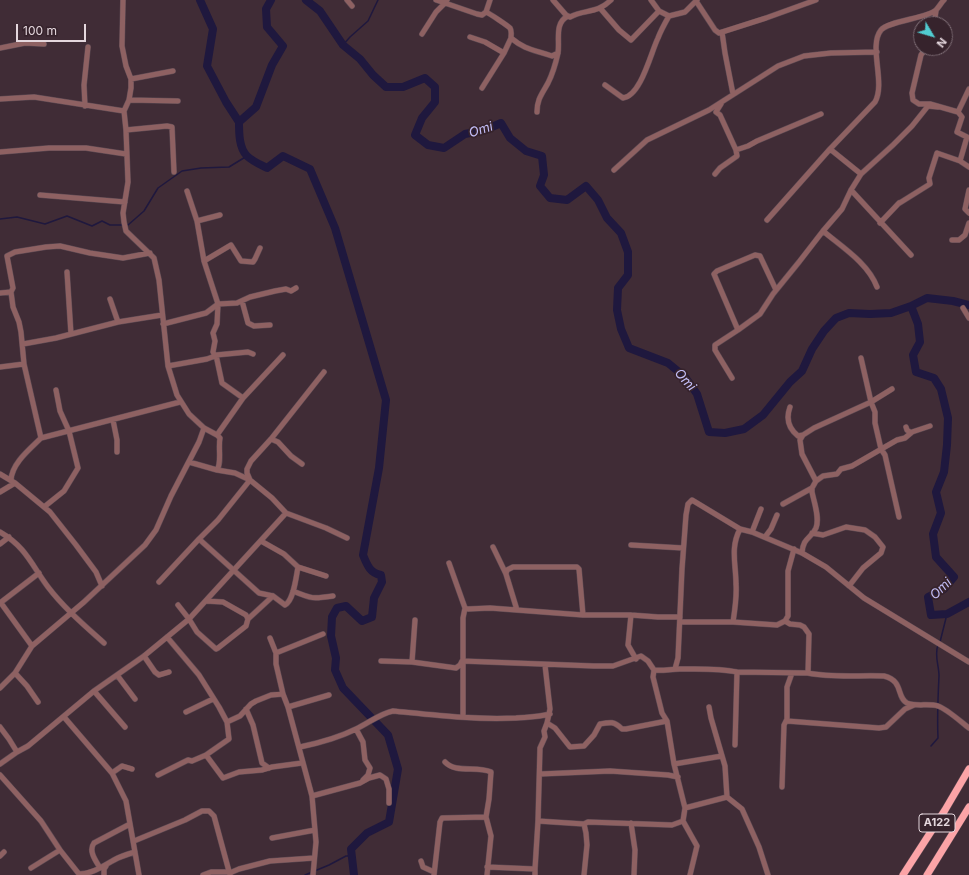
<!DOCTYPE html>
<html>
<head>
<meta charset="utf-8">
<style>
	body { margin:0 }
	#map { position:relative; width:969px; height:875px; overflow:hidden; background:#402c36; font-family:Inter,sans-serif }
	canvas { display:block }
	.north { position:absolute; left:913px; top:16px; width:40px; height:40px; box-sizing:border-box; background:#36232c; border:1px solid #7c6b73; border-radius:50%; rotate:128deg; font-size:11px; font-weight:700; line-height:16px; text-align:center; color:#e4d7dd }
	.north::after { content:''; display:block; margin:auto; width:14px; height:18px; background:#51ccd1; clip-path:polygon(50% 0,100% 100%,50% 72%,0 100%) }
	.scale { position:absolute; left:16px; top:24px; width:70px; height:18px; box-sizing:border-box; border:2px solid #e4d7dd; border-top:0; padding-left:5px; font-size:12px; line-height:14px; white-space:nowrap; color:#e4d7dd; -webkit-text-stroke:3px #36232c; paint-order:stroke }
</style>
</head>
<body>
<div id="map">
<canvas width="969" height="875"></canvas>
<div class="north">N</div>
<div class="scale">100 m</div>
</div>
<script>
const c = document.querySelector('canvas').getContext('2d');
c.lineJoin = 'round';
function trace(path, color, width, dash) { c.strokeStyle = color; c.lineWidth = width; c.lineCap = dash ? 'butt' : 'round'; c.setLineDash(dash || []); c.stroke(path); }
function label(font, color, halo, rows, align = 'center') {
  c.font = font + ' Inter,sans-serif'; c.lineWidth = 3.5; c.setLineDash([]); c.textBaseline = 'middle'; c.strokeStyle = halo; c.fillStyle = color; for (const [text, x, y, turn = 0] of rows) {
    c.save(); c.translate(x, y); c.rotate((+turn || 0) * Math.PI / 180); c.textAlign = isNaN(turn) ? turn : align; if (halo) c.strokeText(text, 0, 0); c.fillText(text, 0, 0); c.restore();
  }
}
const stream = new Path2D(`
	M343,45L350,37L368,21L378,0
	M0,219L17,217L45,224L67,216L92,226L102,221L110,225H128L144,211L158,188L182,171L201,168L229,167L247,156
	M940,642L947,614
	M931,746L938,738C937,717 938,696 939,676C939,665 934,655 938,645
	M305,875L329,865L346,856H352`);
const river = new Path2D(`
	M200,0L213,29L207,66L226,102L239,122L256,107L272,65L283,46L267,27L266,9L271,0
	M306,0L320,11L343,45L360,59L373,75L386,87H403L425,78L435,87V102L422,118L415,135L428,145L444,148L465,134L485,130L501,123L510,138L526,151L542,156L544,175L540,186L550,198L567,200L586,186L598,200L607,218L621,233L628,252V275L618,288L617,310L621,329L629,348L668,363L685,377L697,394L709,432L725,433L744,429L763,415L790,382L802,371L812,349L824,331L836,318L849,313L870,314L891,313L911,306L927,298L953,301L969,305
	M239,122C239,133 239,148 247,156C252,161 261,165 267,168L283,156L310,169L335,228L386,400L379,468L363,555C367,565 370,573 381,575L382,582L374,598L372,617L362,621L346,606L337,608L332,617L331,636L336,658L335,670L343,688L388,735L398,769L389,822L367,833L351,849L354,875
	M911,306L918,324L920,342L913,355L916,372L934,378L941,389L948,418L947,445L944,472L936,492L941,513L933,534L936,557L954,577L944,589L928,597L931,615L947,614L969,602`);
const minor = new Path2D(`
	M123,0L122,46L126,66L131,79V88L129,100L124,111L126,130L128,182L123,213L124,222L126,231L154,258L159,280L168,366L177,395L189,414L204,428L217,435L243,398L283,355
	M347,0L352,6
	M447,0L445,3L477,14L482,15L486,12C489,13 508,26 510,28C512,31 511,34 511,38C525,50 535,50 552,56L558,53
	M553,0L566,15L570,17C585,9 597,14 611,0
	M651,0L659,11L669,16L685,12L697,0
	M696,1L715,30L719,33L766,18L816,0
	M600,8L619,30L631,40L659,11
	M486,12L490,0
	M934,24L936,11
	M722,32L725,53L733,94
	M422,34L436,12L445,3L436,0
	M470,37L485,42L504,53
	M0,48L25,43L44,44
	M926,48L921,55L912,93L913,100L919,104H930L958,112L969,89
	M131,79L173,71
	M605,85L623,98C641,96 651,52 658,38C661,30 665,23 669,16
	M482,88L504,53L511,38
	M0,99L34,97L124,111
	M129,100L178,101
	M721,104L716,112L720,115L736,150
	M85,106L84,85L88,47
	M537,112C537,99 542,94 548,83C552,75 556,62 558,53C560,40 554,23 568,16
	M958,112L962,117L957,132L967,137L960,161
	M126,130L167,126L172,127L174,172
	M830,149L861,174
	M0,152L49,148H86L126,154
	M614,170L647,140L709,110L778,66L804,56L831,53L877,52
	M715,174L720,168L737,156L736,150L748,146L757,141L821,114
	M851,190L911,255
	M969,190L965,209L969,213
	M40,195L125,202
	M898,204L930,184L929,178L937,153L960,161L969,167
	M767,220L830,149L875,102C886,83 868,46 881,30C888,21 928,18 936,10C939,7 941,3 944,0
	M197,221L220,215
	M880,223L899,203
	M823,231C842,247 868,263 877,287
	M952,240H959L965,235L969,223
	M204,261L231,245L241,261L253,262L255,259L260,248
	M67,272L71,334
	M0,293L11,292L13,288L7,256L15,252L46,247L60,246L90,253L123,258L150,253
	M110,299L118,322
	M242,301L248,323L254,326L270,325
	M963,308L969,318
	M163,324L206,313L218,304L237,303L250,297L275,291L286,289L291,291L296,288
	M738,330L714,274L717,271L755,255L760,256L776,290
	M23,344L56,338L118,322L162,315
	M861,358L871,402L875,412V423L881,449L885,455L899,517
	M24,364L41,438L180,402
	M168,366L207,359L215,356L213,352L215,341L213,333L217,324L218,304L204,261L197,221L187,191
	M0,367L24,364L21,332L19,322L13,307L11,292
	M324,372L271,439L251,461L247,469V473L250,480L272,498L286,513L326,528L347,538
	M732,378L715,350V345L738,330L760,314L773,294L799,262L823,231L842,209L851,190L861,174L893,145L912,126L928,106L938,107
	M243,398L222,383L216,355L248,352L253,354
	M790,407C786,418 788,428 798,436L803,435L800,440L802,454L816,481L812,488V492C814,502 820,518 816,528C811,539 803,537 802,553
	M113,420L117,440V452
	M906,427L907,430L911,433
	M217,435L220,438C218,448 222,463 217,470L235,473L250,480L218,520L199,539L259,593L273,596L285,605C294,600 296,577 298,567L284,554L261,541
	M803,435L814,428L871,402L892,389
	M271,439L278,442L291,456L302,464
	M189,462L217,470
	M0,474L15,483L0,492
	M11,480C12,463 30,449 41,438
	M816,481L823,476L837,474L841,469L852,466L897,440L905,438L912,432L930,426
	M15,483L50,512L76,545L96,572L102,586
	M783,504L812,488
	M44,507L64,491L78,468L69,431L60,411L56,390
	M0,532C26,547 31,564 48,587C64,608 84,625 104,643
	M752,532L761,509
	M812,533L823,535L846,527L865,530L875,537L883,547L881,553L863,568L849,586
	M765,537L771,529L777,515
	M0,544L9,537
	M631,545L683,548
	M493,547L506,574
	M449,563L465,608L468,609L490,608L583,615H631L658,617H680
	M298,567L326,576
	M159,582L199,539
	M293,591C312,599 313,599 333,596
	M0,603L39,573
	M1,603L32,646
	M178,605L189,619L197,632L216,649L218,648L246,626L248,619L246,615L223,602L206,601
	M517,610L506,574L507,570L513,567H577L579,569L583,615
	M631,615L628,645L636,659
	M248,619L273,596
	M785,621L790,624L800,625L804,627L809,634L808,673
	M680,622H733L777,625L785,621L788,616V571L794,549
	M733,622C735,609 737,597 736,584C736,564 730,548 740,529
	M167,637L199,675L219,707L227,722L229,739L206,755L223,778L239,772L262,770L272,767L302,763
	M270,638L276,653V664L283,694L288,707L312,796L316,842L313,875
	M276,653L323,634
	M144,656L155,672L159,675L169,672
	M381,661L412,662L456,668L460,665L462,661L594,666H613L641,656L648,661L654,670L653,677L662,713L667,721L674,764L685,808L683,821L697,846L690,875
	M412,662L415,620
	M545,665L550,709L547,723L544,731L545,737L540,748L538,821L584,824L588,822L672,825L683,821
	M678,669H675L678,658L682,569L686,515L688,504L692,500L740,529L752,532L802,553L826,567L864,598L969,662
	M654,670C663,671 671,669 680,669C698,669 719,668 737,672L808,673C832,678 859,675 884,676C904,681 896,697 907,703C917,707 928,703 938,706C947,709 961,722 969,728
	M15,673L27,686L38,702
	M117,675L135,699
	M0,688L15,673L32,646L84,602L145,545L156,530L171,496L199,442L204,428
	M94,691L125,727
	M288,707L329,695
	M709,707L711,718L725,766L727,797L742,809L759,847L768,875
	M246,709L253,725L262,763L269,768
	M186,712L213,699
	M64,717L112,773L126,801L139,875
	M463,717V618L465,608
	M787,721L879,728L886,727L905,709L914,705
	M227,722L240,716L251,704L256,701L271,695L283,694
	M547,723L555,728L570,747L584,746L594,735L600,724C610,722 614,721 622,729H626L667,721
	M0,727L9,739L17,752L0,764
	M356,729L363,742L365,760L370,768L368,775L363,780
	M735,745L737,672
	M300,747C319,743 338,738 356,729C369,723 379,714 393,711C434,715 475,720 516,718C528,717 539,717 550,714
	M17,752L28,746L94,691L144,656L189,619L286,513
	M445,762C456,774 477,765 491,772L489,799L486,817L491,836L487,875
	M674,764L722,756
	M112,773L122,766L132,769
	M540,774L610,771L668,775L678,777
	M0,775L41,821L60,850L79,874C92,874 103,866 114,860C121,856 128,854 135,852
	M158,775L188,760L192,761L206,755
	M782,787L784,725L787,719V687L792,673
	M312,796L360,783L369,778L380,775L386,779L389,789V803
	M685,808L727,797
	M631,823L635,850L634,875
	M584,824L586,833L587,845L584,875
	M272,838L315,830
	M134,841L185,820L202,811H209L214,816L230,875
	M0,856L4,852
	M421,861L423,867L434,872
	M487,867L535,869V875
	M31,868L60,850
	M100,868C96,861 88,851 94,843L130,824
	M535,869L538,821
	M104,875V869L106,866
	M203,875L211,872H232L239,869L270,861L314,858
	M434,875L440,822L442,818L486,817`);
const highway = new Path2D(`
	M903,875L945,810L969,769
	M927,875L969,807`);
const shields = [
	[937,823,36]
];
const shieldNames = [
	["A122",937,823]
];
const waterNames = [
	["Omi",481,130,-18],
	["Omi",685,380,48],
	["Omi",941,589,-44]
];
trace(stream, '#1f183e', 1.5);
trace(river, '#1f183e', 8);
trace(minor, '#5e4b54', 6);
trace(highway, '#5e4b54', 8);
trace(minor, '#8e6162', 5);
trace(highway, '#fca4a7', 7);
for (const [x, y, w] of shields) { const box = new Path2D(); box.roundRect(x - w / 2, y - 9, w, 18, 3); c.fillStyle = '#36232c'; c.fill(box); trace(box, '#e4d7dd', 1); }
label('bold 11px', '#e4d7dd', null, shieldNames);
label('italic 13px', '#c3bef7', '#36232c', waterNames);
</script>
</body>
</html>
